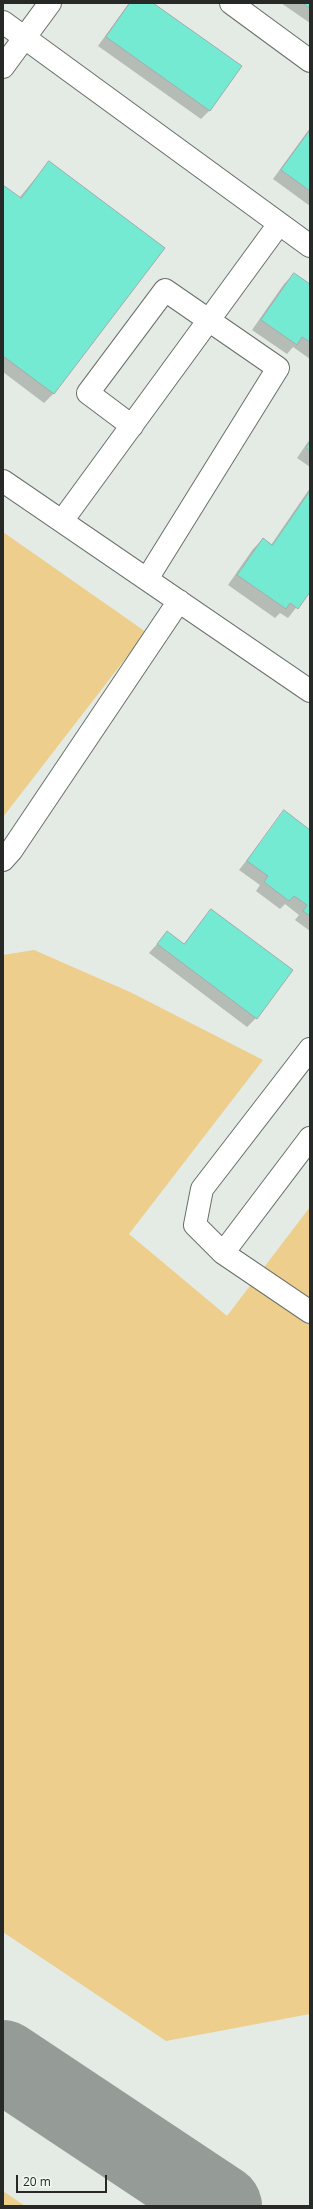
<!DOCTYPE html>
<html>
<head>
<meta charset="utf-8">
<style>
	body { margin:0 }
	#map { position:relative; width:313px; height:2209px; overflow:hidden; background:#e3ebe4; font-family:"Open Sans",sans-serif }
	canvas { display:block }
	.frame { position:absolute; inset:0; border:4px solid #262926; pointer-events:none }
	.scale { position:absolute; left:16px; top:2175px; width:91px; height:18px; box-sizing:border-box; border:2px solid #262926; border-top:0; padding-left:5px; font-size:12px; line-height:14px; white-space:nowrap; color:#262926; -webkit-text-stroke:3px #f0f8f1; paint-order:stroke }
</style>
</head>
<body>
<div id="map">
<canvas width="313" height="2209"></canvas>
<div class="frame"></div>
<div class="scale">20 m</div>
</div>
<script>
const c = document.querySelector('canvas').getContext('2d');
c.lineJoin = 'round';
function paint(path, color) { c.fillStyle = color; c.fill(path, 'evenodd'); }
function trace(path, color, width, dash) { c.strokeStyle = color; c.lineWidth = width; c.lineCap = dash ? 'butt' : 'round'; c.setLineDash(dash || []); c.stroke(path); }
const green = new Path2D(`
	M3,532L146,632L3,817Z
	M34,950L130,992L263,1060L129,1234L227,1316L310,1207V2014L166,2041L3,1932V955Z
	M3,2191L25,2206H3Z`);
const shadow = new Path2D(`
	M129,3H152L210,110L201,119L98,46Z
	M281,3H310V23Z
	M310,128V206L273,179Z
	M49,162L164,248L53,394L44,403L3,372V186L19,198Z
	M294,274L310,285V359L293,347L287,354L252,330L284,284Z
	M310,439V467L297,458Z
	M310,488V590L288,618L280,613L275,618L228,585L253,549L263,539L271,545Z
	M285,812L310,831V931L295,920L299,915L285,904L280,909L256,891L260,885L239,870Z
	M211,910L256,1018L247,1027L149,953L167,933L183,945Z`);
const taxiway = new Path2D(`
	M3,2061L221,2206`);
const building = new Path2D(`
	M130,3H153L242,66L210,111L106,37Z
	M303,3H310V8Z
	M310,130V191L281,170Z
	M49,161L165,248L54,394L3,356V185L21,198Z
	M294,273L310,284V342L302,337L297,345L261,320Z
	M310,442V451L306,448Z
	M310,491V592L298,609L290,603L286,609L237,575L263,538L272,545Z
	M284,810L310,830V916L303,911L307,905L294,896L289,901L264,882L268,876L247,861Z
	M211,909L293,970L257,1019L157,944L167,931L184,944Z`);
const minor = new Path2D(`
	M231,3L310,61
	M3,22L310,246
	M3,67L50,3
	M132,426L88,393L165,290L278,368L147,579
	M3,481L310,691
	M62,521L279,224
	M3,860L11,851L179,601
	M310,1049L202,1189L195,1225L223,1253L310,1312
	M223,1253L310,1138`);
paint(green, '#edce8c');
paint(shadow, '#0003');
trace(taxiway, '#959b96', 82);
paint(building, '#74ead3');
trace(building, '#a2acaa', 1);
trace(minor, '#69706a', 24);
trace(minor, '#fff', 22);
</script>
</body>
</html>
